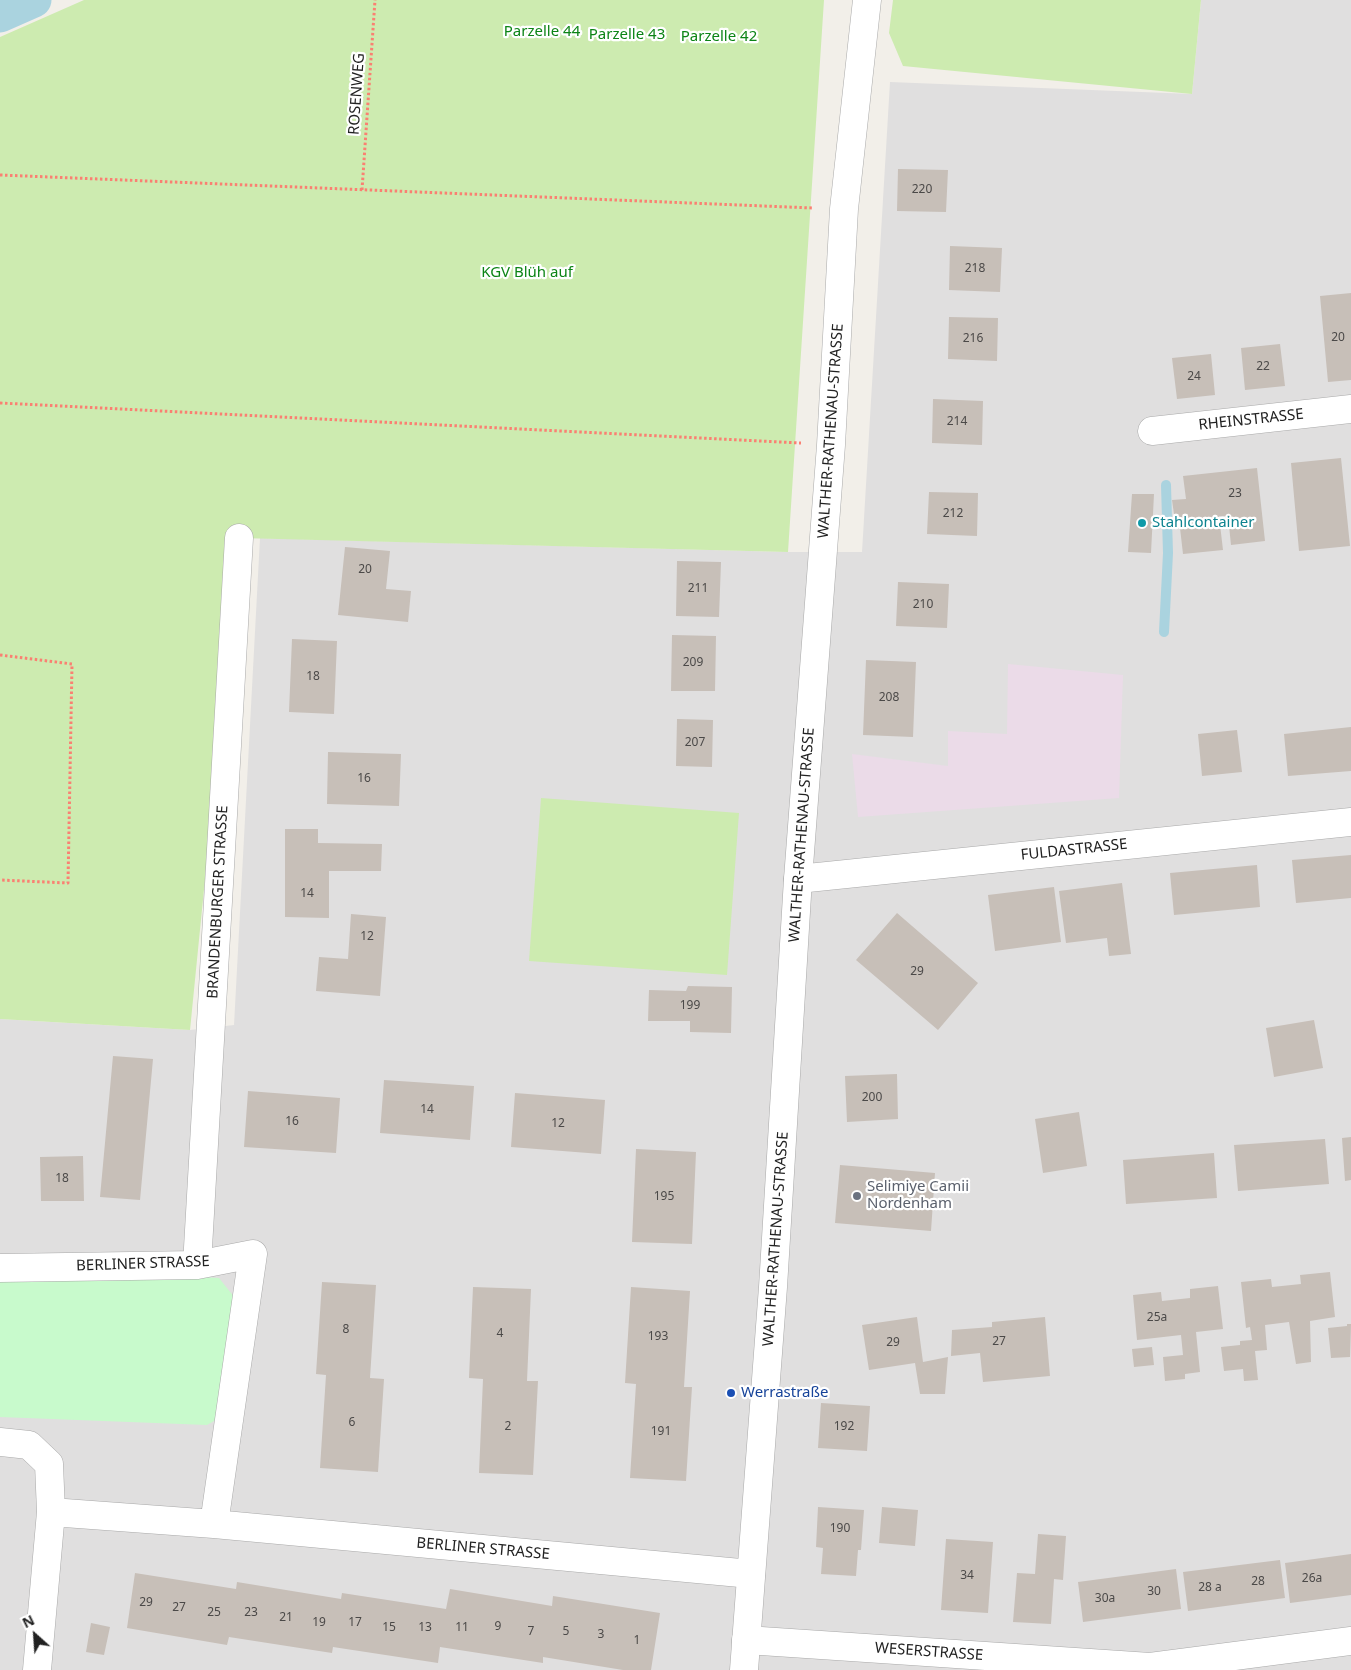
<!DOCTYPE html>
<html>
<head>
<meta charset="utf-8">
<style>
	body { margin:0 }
	#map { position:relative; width:1351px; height:1670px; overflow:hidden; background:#f2efe9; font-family:"Noto Sans",sans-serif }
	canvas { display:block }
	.north { position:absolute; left:10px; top:1610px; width:50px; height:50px; -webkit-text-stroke:4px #fff; paint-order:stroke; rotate:334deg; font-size:14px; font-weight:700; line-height:20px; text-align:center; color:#222 }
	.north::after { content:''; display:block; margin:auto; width:18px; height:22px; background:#222; clip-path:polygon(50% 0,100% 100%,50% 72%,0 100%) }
</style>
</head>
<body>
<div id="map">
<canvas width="1351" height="1670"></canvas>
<div class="north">N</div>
</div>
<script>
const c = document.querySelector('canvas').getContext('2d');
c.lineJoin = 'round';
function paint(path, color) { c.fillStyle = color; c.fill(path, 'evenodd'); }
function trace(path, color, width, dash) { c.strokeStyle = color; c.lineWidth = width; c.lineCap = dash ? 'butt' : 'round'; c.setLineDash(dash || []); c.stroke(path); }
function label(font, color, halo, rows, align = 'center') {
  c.font = font + ' "Noto Sans",sans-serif'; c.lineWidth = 4.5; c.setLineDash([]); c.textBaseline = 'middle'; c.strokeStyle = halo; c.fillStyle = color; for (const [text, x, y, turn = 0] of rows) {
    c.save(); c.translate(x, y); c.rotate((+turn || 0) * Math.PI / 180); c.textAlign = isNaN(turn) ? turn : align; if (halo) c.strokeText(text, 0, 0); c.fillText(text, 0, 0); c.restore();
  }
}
const residential = new Path2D(`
	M1201,0H1351V1670H0V1019L190,1030L234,1025L260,538L787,552H862L890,82L1192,94Z`);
const industrial = new Path2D(`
	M1008,664L1123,675L1119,798L858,817L852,754L948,766V731L1007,734Z`);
const grass = new Path2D(`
	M84,0H824L788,552L239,538L190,1030L0,1019V37Z
	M893,0H1201L1192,94L903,66L889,33Z
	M541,798L739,813L727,975L529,961Z`);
const park = new Path2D(`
	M163,1275L219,1278L235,1298L223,1416L207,1425L0,1417V1280Z`);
const stream = new Path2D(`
	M1164,632L1168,553L1166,485`);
const canal = new Path2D(`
	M0,15L34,0`);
const building = new Path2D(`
	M898,169L948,170L946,212L897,211Z
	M950,246L1002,248L1000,292L949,290Z
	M1351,293V380L1328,382L1320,296Z
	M949,317L998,318L997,361L948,359Z
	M1280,344L1285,386L1245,390L1241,348Z
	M1211,354L1215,395L1177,399L1172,358Z
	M933,399L983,401L982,445L932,443Z
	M1341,458L1350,546L1299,551L1291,463Z
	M1257,468L1265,541L1231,545L1228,516H1219L1223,550L1183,554L1180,528H1176L1172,500L1186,499L1183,476Z
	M929,492L978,493L977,536L927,534Z
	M1132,494H1154L1151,553L1128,552Z
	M345,547L390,551L386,589L411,591L408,622L338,615Z
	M677,561L721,562L719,617L676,616Z
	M898,582L949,584L947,628L896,626Z
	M672,635L716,636L715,691H671Z
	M292,639L337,641L334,714L289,712Z
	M866,660L916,662L913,737L863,735Z
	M677,719L713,720L712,767L676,766Z
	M1351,727V771L1288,776L1284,734Z
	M1237,730L1242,772L1202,776L1198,734Z
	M328,752L401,754L399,806L327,804Z
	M285,829H318V843L382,844L381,871H329V918L285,917Z
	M1351,855V898L1296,903L1292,860Z
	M1257,865L1260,907L1174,915L1170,873Z
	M1122,883L1131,954L1109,956L1107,938L1066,943L1059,891Z
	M1054,887L1061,942L995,951L988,895Z
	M897,913L978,983L938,1030L856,960Z
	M351,914L386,917L380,996L316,991L319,957L348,959Z
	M688,986L732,987L731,1033L690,1032V1021H648L649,990L686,991Z
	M1314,1020L1323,1068L1274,1077L1266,1028Z
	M113,1056L153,1059L140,1200L100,1197Z
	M897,1074L898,1119L847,1122L845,1076Z
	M384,1080L474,1086L470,1140L380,1133Z
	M248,1091L340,1098L336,1153L244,1147Z
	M515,1093L605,1100L601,1154L511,1147Z
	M1079,1112L1087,1166L1043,1173L1035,1119Z
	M1351,1137V1180L1345,1181L1342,1138Z
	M1325,1139L1329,1184L1238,1191L1234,1145Z
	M636,1149L696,1152L692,1244L632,1242Z
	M1214,1153L1217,1198L1126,1204L1123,1160Z
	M83,1156L84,1201H41L40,1157Z
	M840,1165L935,1173L931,1231L835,1223Z
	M1330,1272L1335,1317L1310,1321L1311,1362L1296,1364L1289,1322L1265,1325L1267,1350L1255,1351L1258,1380L1244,1381L1243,1369L1224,1371L1221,1347L1240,1345V1341L1252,1340L1250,1327L1246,1328L1241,1282L1271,1279L1272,1287L1301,1284L1300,1275Z
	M322,1282L376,1285L370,1378L384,1379L378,1472L320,1468L326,1375L316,1374Z
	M1218,1286L1223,1329L1196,1332L1200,1372L1185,1374V1379L1165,1381L1163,1357L1183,1355L1181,1335L1137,1340L1133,1295L1161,1292L1162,1301L1190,1298V1289Z
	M473,1287L531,1289L527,1381H538L533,1475L479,1473L483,1379L469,1378Z
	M631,1287L690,1291L684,1387H692L686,1481L630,1478L636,1384L625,1383Z
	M917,1317L923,1362L948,1357L945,1394H920L915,1363L869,1370L862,1325Z
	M1045,1317L1050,1376L983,1382L980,1353L951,1356L952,1330L992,1327V1322Z
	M1347,1324H1351L1350,1357L1331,1358L1328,1328L1347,1326Z
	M1152,1347L1154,1365L1134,1367L1132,1349Z
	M821,1403L870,1406L867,1451L818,1448Z
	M818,1507L864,1510L861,1550H858L856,1576L821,1574L823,1548L816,1547Z
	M882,1507L918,1510L915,1546L879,1543Z
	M1038,1534L1066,1536L1063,1580L1054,1579L1051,1624L1013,1622L1017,1573L1035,1574Z
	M946,1539L993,1542L988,1613L941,1610Z
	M1351,1554V1595L1290,1603L1285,1563Z
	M1280,1560L1285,1598L1188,1611L1183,1572Z
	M1176,1569L1181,1609L1083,1622L1078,1582Z
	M135,1573L236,1589L237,1582L341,1599L342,1593L446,1609L450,1589L552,1606L553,1596L660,1613L651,1670H623L543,1657V1663L440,1647L438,1663L333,1647L332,1653L229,1637L227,1645L127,1628Z
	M91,1623L110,1627L104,1655L86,1652Z`);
const path = new Path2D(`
	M0,175L813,208
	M362,190L375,0
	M0,403L801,443
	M0,655L72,664L68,883L0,880`);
const minor = new Path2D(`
	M1152,431L1351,409
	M798,879L1351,822
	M197,1265L239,538
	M0,1268L197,1265L253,1254L214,1524
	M0,1442L29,1445L49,1464L51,1512L214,1524L751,1574
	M746,1640L1150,1667L1351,1641
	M37,1670L51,1512`);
const tertiary = new Path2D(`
	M744,1670L773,1287L798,879L831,445L844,209L867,0`);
const markers = [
	[1142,523,5,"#0f9aa8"],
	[857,1196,5,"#6b7280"],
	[731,1393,5,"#1a4fb4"]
];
const numberNames = [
	["220",922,190],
	["218",975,269],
	["20",1338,338],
	["216",973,339],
	["22",1263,367],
	["24",1194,377],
	["214",957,422],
	["23",1235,494],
	["212",953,514],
	["20",365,570],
	["211",698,589],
	["210",923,605],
	["209",693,663],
	["18",313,677],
	["208",889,698],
	["207",695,743],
	["16",364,779],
	["14",307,894],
	["12",367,937],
	["29",917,972],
	["199",690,1006],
	["200",872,1098],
	["14",427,1110],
	["16",292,1122],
	["12",558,1124],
	["18",62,1179],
	["195",664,1197],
	["25a",1157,1318],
	["8",346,1330],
	["4",500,1334],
	["193",658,1337],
	["27",999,1342],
	["29",893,1343],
	["6",352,1423],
	["2",508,1427],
	["192",844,1427],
	["191",661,1432],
	["190",840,1529],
	["34",967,1576],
	["26a",1312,1579],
	["28",1258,1582],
	["28 a",1210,1588],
	["30",1154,1592],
	["30a",1105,1599],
	["29",146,1603],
	["27",179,1608],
	["25",214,1613],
	["23",251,1613],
	["21",286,1618],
	["19",319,1623],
	["17",355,1623],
	["9",498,1627],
	["15",389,1628],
	["13",425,1628],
	["11",462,1628],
	["7",531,1632],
	["5",566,1632],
	["3",601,1635],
	["1",637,1641]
];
const parkNames = [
	["Parzelle 44",542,32],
	["Parzelle 43",627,35],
	["Parzelle 42",719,37],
	["KGV Blüh auf",527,273]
];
const streetNames = [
	["ROSENWEG",357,94,-86],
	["RHEINSTRASSE",1251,420,-6],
	["WALTHER-RATHENAU-STRASSE",831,431,-86],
	["WALTHER-RATHENAU-STRASSE",802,835,-86],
	["FULDASTRASSE",1074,850,-6],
	["BRANDENBURGER STRASSE",218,902,-87],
	["WALTHER-RATHENAU-STRASSE",776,1239,-86],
	["BERLINER STRASSE",143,1264,-2],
	["BERLINER STRASSE",483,1549,5],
	["WESERSTRASSE",929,1652,4]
];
const cultureNames = [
	["Stahlcontainer",1152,523]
];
const worshipNames = [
	["Selimiye Camii",867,1187],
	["Nordenham",867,1204]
];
const transitNames = [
	["Werrastraße",741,1393]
];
paint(residential, '#e0dfdf');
paint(industrial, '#ebdbe8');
paint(grass, '#cdebb0');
paint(park, '#c8facc');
trace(stream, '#aad3df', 10);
trace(canal, '#aad3df', 35);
paint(building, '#c7bfb8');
trace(minor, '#a9a9a9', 29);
trace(tertiary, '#a9a9a9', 29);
trace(path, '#fa8072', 3, [2.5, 2.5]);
trace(minor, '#fff', 28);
trace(tertiary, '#fff', 28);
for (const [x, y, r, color] of markers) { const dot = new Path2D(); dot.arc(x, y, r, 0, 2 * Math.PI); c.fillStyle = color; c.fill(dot); trace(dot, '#fff', 2); }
label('12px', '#4b4948', null, numberNames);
label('15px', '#0c8416', '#fff', parkNames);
label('15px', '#222', '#fff', streetNames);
label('15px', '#0d838f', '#fff', cultureNames, 'left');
label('15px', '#5b616d', '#fff', worshipNames, 'left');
label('15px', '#164399', '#fff', transitNames, 'left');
</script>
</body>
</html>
